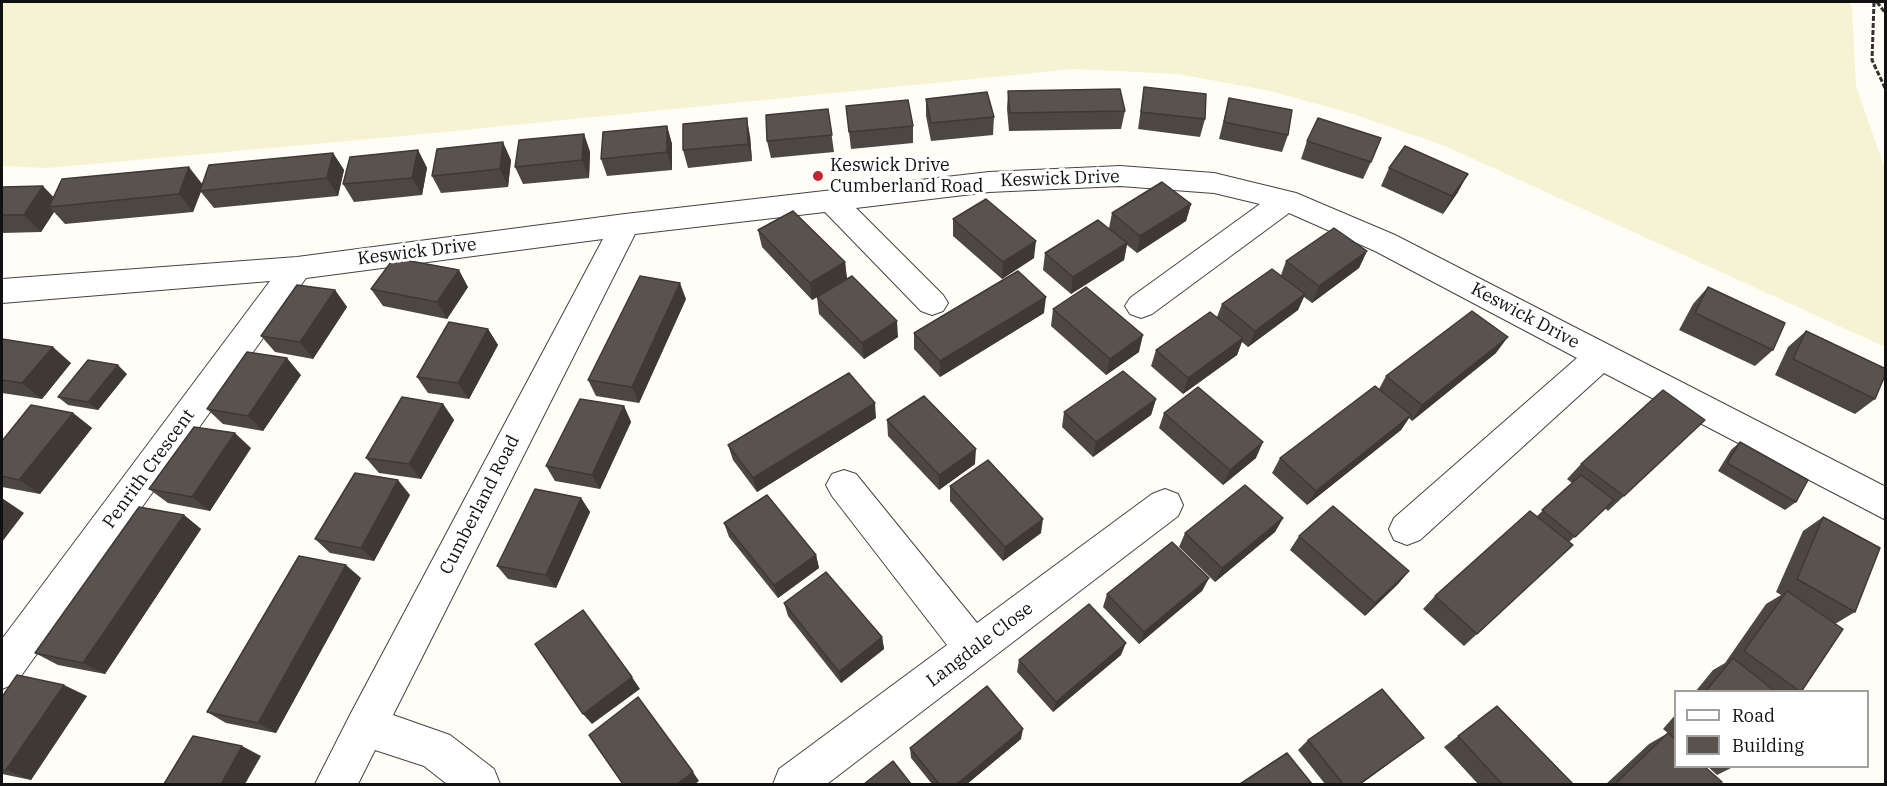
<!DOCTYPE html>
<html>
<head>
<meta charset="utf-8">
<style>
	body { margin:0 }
	#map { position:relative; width:1887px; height:786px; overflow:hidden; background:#fffdf5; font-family:"IBM Plex Serif",serif }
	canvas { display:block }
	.frame { position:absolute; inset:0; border:3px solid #111; pointer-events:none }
	.legend { position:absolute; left:1674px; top:690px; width:195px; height:78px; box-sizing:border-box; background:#fff; border:2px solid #a0a0a0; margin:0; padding:8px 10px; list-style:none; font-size:18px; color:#111 }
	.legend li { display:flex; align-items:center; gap:12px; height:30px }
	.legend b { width:30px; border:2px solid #a0a0a0 }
</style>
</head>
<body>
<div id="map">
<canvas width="1887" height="786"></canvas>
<div class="frame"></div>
<ul class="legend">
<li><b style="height:8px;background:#fff"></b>Road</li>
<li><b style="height:16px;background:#5a524d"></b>Building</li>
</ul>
</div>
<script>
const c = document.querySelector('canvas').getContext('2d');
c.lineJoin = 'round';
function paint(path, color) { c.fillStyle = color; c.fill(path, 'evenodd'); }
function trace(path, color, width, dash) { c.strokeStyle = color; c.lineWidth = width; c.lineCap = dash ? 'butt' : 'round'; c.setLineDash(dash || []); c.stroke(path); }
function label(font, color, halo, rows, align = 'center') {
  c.font = font + ' "IBM Plex Serif",serif'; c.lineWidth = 6; c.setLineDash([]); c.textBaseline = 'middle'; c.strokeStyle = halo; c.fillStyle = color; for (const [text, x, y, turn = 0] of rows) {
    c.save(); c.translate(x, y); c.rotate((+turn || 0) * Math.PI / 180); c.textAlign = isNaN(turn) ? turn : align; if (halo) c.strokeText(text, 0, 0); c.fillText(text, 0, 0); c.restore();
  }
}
const farmland = new Path2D(`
	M2,2H1849L1852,6L1856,86L1885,169V347L1445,146L1350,113L1270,91L1178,74L1074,69L404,136L47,168L2,166Z`);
const path = new Path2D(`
	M1874,2L1872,60L1886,90
	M1877,2L1886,14`);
const minor = new Path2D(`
	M1120,166L1214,173L1296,193L1395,235L1886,487V520L1604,373L1420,540L1407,545L1394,540L1389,529L1394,518L1577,358L1375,251L1289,213L1152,314L1141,318L1130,314L1125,306L1130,298L1260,204L1214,193L1120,186L989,192L856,208L943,295L948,303L943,311L932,315L921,311L825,212L635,234L393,715L450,735L494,769L500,784H447L424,766L375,750L358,784H315L351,713L603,239L306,278L16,683L2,689V639L270,281L2,303V279L297,257L625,214L989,172Z
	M844,470L856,474L977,623L1152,494L1165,489L1178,494L1183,505L1178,516L827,784H773L779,769L947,645L832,496L826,485L832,474Z`);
const wall = new Path2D(`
	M1144,87L1205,119L1200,137L1138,129Z
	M1008,91L1125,111L1121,129L1009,131L1007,109Z
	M1229,98L1288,135L1282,152L1219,139Z
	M926,99L994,117L993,135L931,141L926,116Z
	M846,106L913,126V143L851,149Z
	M828,109L834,152L771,158L767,141Z
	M667,126L672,144V170L607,176L601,159Z
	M584,134L590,152L589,178L523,184L515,167Z
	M750,136L752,161L688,168L683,150Z
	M1307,141L1371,162L1363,179L1301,159Z
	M418,150L427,168L422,195L354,202L343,184Z
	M333,153L344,170L338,196L214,208L201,192L193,212L65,224L54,212L41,232L2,233V187L53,197L202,184Z
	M511,160L508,187L441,193L432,176Z
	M1389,168L1458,192L1443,214L1381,186Z
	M1191,204L1186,221L1137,253L1127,245L1124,260L1071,294L1043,270L1045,253L1109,228L1112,213Z
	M953,219L1034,258L1002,279L953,236Z
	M758,230L845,262L847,279L898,337L864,359L819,314L817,297L812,300L762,247Z
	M1367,251L1359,268L1312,303L1304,297L1298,310L1248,347L1242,342L1237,355L1183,394L1151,366L1156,350L1217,317L1222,304L1281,275L1286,261Z
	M468,287L447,319L383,306L371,289Z
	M1708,287L1773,350L1755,366L1679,330L1693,304Z
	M335,290L347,307L313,359L275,352L261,336Z
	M686,299L639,403L596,396L588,380Z
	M1053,309L1139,352L1106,375L1051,326Z
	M1044,313L940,377L914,349V333Z
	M488,329L498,345L469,399L428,393L417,377Z
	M1806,331L1875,399L1855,414L1775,375L1788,347Z
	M2,339L71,363L42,399L2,393Z
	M1496,353L1412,421L1409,418L1401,430L1307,505L1272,473L1280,458L1379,389L1386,376Z
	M127,374L98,410L68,405L58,397Z
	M301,375L263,431L223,424L207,409Z
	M1156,399L1151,415L1093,457L1062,427L1064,412Z
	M443,404L454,420L421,479L379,473L366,458Z
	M624,406L631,422L600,489L555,481L546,466Z
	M73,413L92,428L40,494L2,487V441Z
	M1164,413L1256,458L1223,485L1159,428Z
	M876,418L757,492L733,460L728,445Z
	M887,420L975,464L939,490L888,436Z
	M1705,420L1608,511L1605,508L1569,542L1573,545L1464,646L1423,609L1435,596L1537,516L1572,483L1567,479L1581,464Z
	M1740,442L1796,502L1785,510L1718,471L1731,450Z
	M251,448L210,511L168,503L149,489Z
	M950,486L1041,533L1003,561L950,501Z
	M410,495L374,561L330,553L315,539Z
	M581,498L590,512L556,588L508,579L497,566Z
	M184,515L201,529L105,674L58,665L35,653Z
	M1823,517L1855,612L1835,624L1801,692H1695L1713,670L1725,663L1766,604L1781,595L1776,592L1803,531Z
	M1283,518L1275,532L1215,582L1179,547L1185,533Z
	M724,523L816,555L819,568L778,598L729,537Z
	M1299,536L1409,571L1398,584L1365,616L1290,550Z
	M361,578L276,733L226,723L207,712Z
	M1209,578L1202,591L1139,644L1103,607L1107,594Z
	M784,603L882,637L884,649L841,683L788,616Z
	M1121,655L1053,712L1017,672L1019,660Z
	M87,696L31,780L2,774V697Z
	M1497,706L1573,784H1478L1444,747Z
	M1676,714V740L1663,729Z
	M1668,733L1720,784H1606L1649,744Z
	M1424,738L1361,784H1325L1298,750L1308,740Z
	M1021,739L967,784H932L911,758L910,748Z
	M1707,766H1735L1717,775Z`);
const shadedWall = new Path2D(`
	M747,118L750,136L752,161L748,144Z
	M667,126L672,144V170L667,152Z
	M584,134L590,152L589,178L582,160Z
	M503,142L511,160L508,187L500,169Z
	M418,150L427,168L422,195L412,178Z
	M333,153L344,170L338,196L327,178Z
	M189,167L203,185L193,212L179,194Z
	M1468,174L1458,192L1443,214L1452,196Z
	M43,186L60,204L49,207L54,212L41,232L24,215Z
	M1191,204L1186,221L1137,253L1140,236Z
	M1036,241L1034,258L1002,279L1003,262Z
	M1127,243L1124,260L1071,294L1073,277Z
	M1367,251L1359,268L1312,303L1319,286Z
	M845,262L847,279L812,300L810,283Z
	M459,270L468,287L447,319L437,302Z
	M680,283L686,299L639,403L632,387Z
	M335,290L347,307L313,359L300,342Z
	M1305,294L1298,310L1248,347L1255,331Z
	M1046,297L1044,313L940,377V361Z
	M897,321L898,337L864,359L862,343Z
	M488,329L498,345L469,399L458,383Z
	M1143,335L1139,352L1106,375L1110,359Z
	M1508,337L1496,353L1412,421L1422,405Z
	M1243,338L1237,355L1183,394L1188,378Z
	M53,347L71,363L42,399L22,383Z
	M287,358L301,375L263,431L248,416Z
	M118,365L127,374L98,410L88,402Z
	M1156,399L1151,415L1093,457L1096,442Z
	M875,403L876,418L757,492L753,478Z
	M443,404L454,420L421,479L409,464Z
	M624,406L631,422L600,489L592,475Z
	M73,413L92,428L40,494L19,480Z
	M1411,415L1401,430L1307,505L1316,491Z
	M235,433L251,448L210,511L192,497Z
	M1263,442L1256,458L1223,485L1230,470Z
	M976,449L975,464L939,490V475Z
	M398,480L410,495L374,561L361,548Z
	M2,498L24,513L2,542Z
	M581,498L590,512L556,588L546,575Z
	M184,515L201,529L105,674L83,663Z
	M1283,518L1275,532L1215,582L1222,568Z
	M1043,519L1041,533L1003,561L1005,547Z
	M816,555L819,568L778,598L774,585Z
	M346,565L361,578L276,733L258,723Z
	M1409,571L1398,584L1365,616L1375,603Z
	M1209,578L1202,591L1139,644L1144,632Z
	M882,637L884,649L841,683L839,672Z
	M1126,643L1121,655L1053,712L1056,702Z
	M632,677L640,689L592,724L583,714Z
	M64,685L87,696L31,780L6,770Z
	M1023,729L1021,739L967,784H957Z
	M1424,738L1361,784H1359Z
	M242,746L261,756L245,784H221Z
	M693,772L699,781L695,784H677Z`);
const building = new Path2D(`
	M1144,87L1206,94L1205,119L1141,112Z
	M1120,89L1125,111L1010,113L1008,91Z
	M987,92L994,117L931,123L926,99Z
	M1229,98L1292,110L1288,135L1224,122Z
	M908,100L913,126L849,132L846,106Z
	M828,109L832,135L767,141L766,115Z
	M747,118L748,144L683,150V124Z
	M1318,118L1381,138L1371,162L1307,141Z
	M667,126V152L601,159L603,132Z
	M584,134L582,160L515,167L519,140Z
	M503,142L500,169L432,176L437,149Z
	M1405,146L1468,174L1452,196L1389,168Z
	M418,150L412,178L343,184L350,157Z
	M333,153L327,178L200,191L209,165Z
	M189,167L179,194L49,207L62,179Z
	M1162,182L1191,204L1140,236L1112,213Z
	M43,186L24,215H2V187Z
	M986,199L1036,241L1003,262L953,219Z
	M793,211L845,262L810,283L758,230Z
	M1098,220L1127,243L1073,277L1045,253Z
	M1334,228L1367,251L1319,286L1286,261Z
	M394,258L459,270L437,302L371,289Z
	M1272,269L1305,294L1255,331L1222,304Z
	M1018,271L1046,297L940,361L914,333Z
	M640,276L680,283L632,387L588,380Z
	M852,276L897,321L862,343L817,297Z
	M297,285L335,290L300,342L261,336Z
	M1086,287L1143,335L1110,359L1053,309Z
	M1708,287L1785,323L1773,350L1695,313Z
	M1472,311L1508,337L1422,405L1386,376Z
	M1210,312L1243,338L1188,378L1156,350Z
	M449,322L488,329L458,383L417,377Z
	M1806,331L1886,369V373L1875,399L1793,359Z
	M2,339L53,347L22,383L2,380Z
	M247,352L287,358L248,416L207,409Z
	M88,360L118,365L88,402L58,397Z
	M1123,371L1156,399L1096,442L1064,412Z
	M849,373L875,403L753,478L728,445Z
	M1375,386L1411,415L1316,491L1280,458Z
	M1198,387L1263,442L1230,470L1164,413Z
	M1663,390L1705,420L1624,496L1581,464Z
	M924,396L976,449L939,475L887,420Z
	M402,397L443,404L409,464L366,458Z
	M580,399L624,406L592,475L546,466Z
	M31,405L73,413L19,480L2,476V441Z
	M194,427L235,433L192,497L149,489Z
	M1740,442L1808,480L1796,502L1727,463Z
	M988,460L1043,519L1005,547L950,486Z
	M355,473L398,480L361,548L315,539Z
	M1581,475L1614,500L1575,537L1542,510Z
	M1245,485L1283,518L1222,568L1185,533Z
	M535,489L581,498L546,575L497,566Z
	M767,495L816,555L774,585L724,523Z
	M1333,506L1409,571L1375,603L1299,536Z
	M139,507L184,515L83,663L35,653Z
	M1530,511L1573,545L1477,634L1435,596Z
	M1823,517L1880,548L1855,612L1797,579Z
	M1172,542L1209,578L1144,632L1107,594Z
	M299,556L346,565L258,723L207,712Z
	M826,572L882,637L839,672L784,603Z
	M1787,591L1843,629L1801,692L1744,651Z
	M1089,604L1126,643L1056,702L1019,660Z
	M583,610L632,677L583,714L535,644Z
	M1733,658L1776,692H1705Z
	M17,675L64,685L6,770H2V697Z
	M987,686L1023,729L957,784H939L910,748Z
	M1382,689L1424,738L1359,784H1343L1308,740Z
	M638,697L693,772L677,784H623L589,735Z
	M1497,706L1573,784H1502L1458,736Z
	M1668,733L1676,740V766H1704L1722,782L1720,784H1615Z
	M193,736L242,746L221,784H164Z
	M1287,753L1312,784H1240Z
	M893,761L911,784H864Z`);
const markers = [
	[818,176,6,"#c4262e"]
];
const poiNames = [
	["Keswick Drive",830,166],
	["Cumberland Road",830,187]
];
const streetNames = [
	["Keswick Drive",1060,179,-2],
	["Keswick Drive",417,252,-7],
	["Keswick Drive",1525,316,28],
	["Penrith Crescent",149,469,-54],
	["Cumberland Road",480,505,-63],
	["Langdale Close",980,645,-37]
];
paint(farmland, '#f6f3d4');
trace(minor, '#444', 2);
trace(path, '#333', 3, [5, 2]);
paint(minor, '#fff');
paint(wall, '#4d4742');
paint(shadedWall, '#3f3936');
paint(building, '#5a524d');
trace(building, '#3f3936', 1.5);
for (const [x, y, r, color] of markers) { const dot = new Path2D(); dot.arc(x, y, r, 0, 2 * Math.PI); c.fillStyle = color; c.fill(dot); trace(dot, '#fff', 2); }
label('18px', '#111', '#fff', poiNames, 'left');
label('18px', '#111', '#fff', streetNames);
</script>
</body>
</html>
